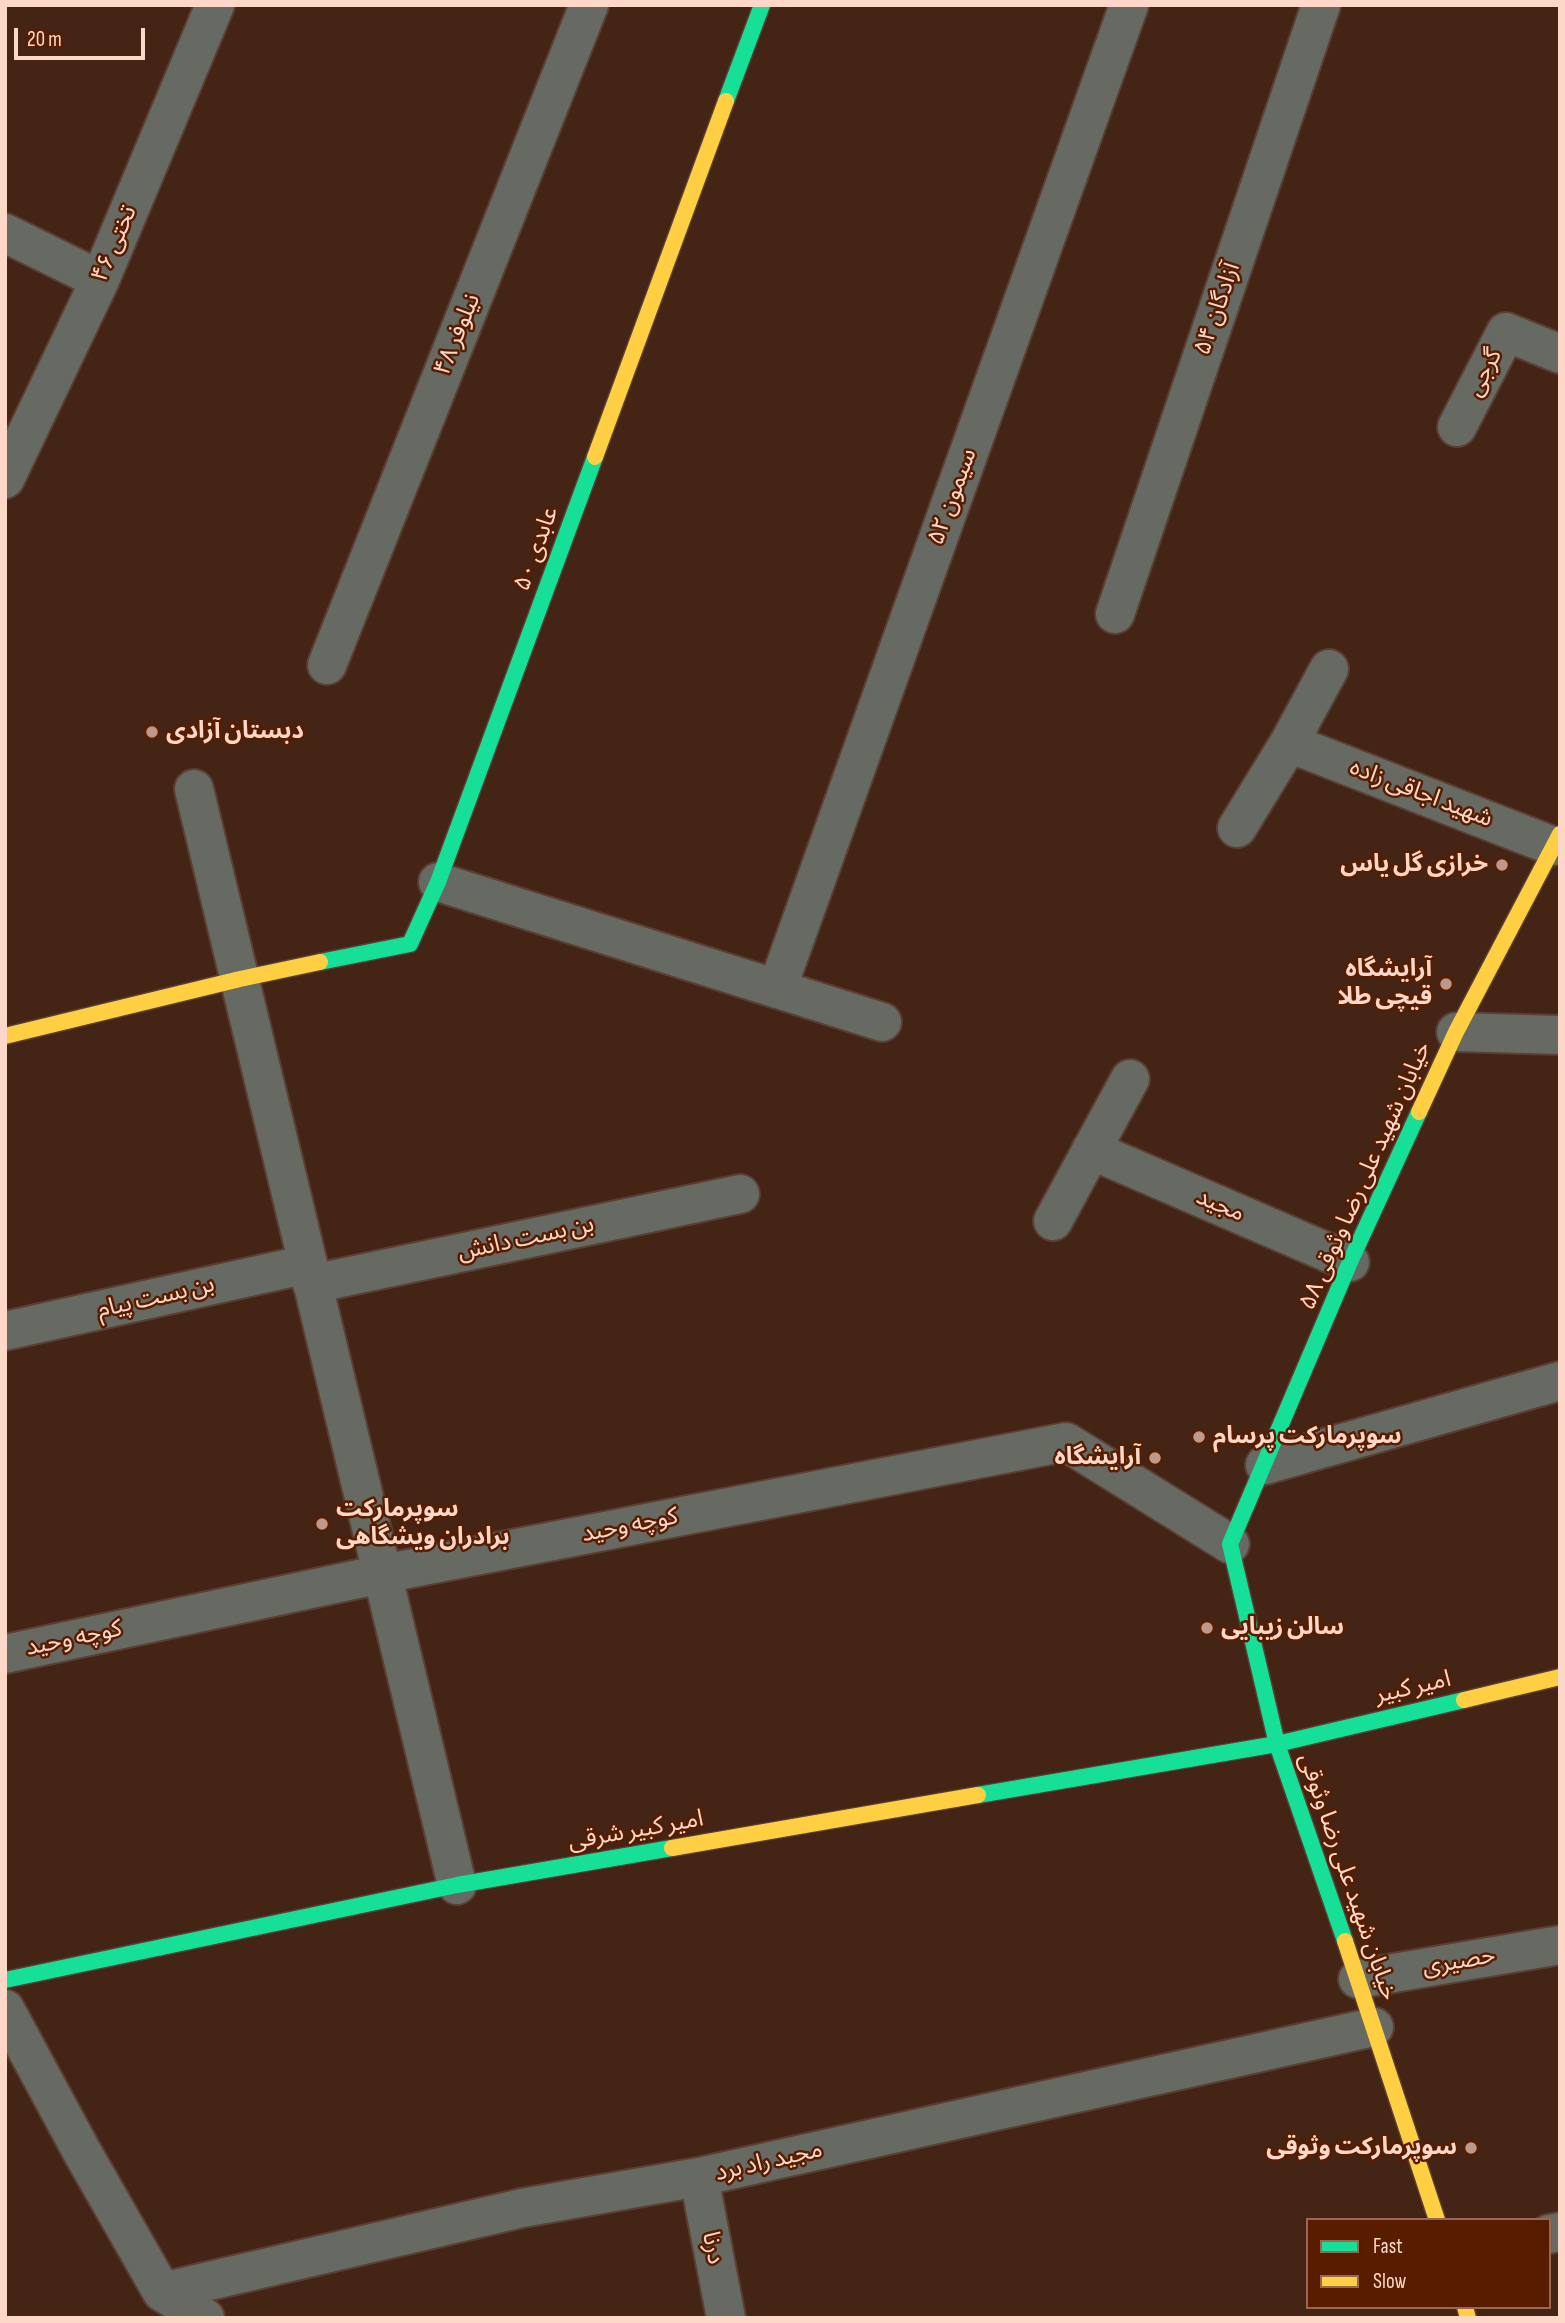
<!DOCTYPE html>
<html>
<head>
<meta charset="utf-8">
<style>
	body { margin:0 }
	#map { position:relative; width:1565px; height:2323px; overflow:hidden; background:#442415; font-family:"Sofia Sans Condensed",sans-serif }
	canvas { display:block }
	.frame { position:absolute; inset:0; border:7px solid #fdd8c9; pointer-events:none }
	.legend { position:absolute; left:1306px; top:2218px; width:245px; height:91px; box-sizing:border-box; background:#581d01; border:2px solid #9a6851; margin:0; padding:9px 12px; list-style:none; font-size:21px; color:#fdd8c9 }
	.legend li { display:flex; align-items:center; gap:14px; height:35px }
	.legend b { width:35px; border:2px solid #9a6851 }
	.scale { position:absolute; left:14px; top:28px; width:131px; height:32px; box-sizing:border-box; border:4px solid #fdd8c9; border-top:0; padding-left:9px; font-size:21px; line-height:24px; white-space:nowrap; color:#fdd8c9; -webkit-text-stroke:5px #581d01; paint-order:stroke }
</style>
</head>
<body>
<div id="map">
<canvas width="1565" height="2323"></canvas>
<div class="frame"></div>
<ul class="legend">
<li><b style="height:9px;background:#16e098"></b>Fast</li>
<li><b style="height:9px;background:#ffcf43"></b>Slow</li>
</ul>
<div class="scale">20 m</div>
</div>
<script>
const c = document.querySelector('canvas').getContext('2d');
c.lineJoin = 'round';
function trace(path, color, width, dash) { c.strokeStyle = color; c.lineWidth = width; c.lineCap = dash ? 'butt' : 'round'; c.setLineDash(dash || []); c.stroke(path); }
function label(font, color, halo, rows, align = 'center') {
  c.font = font + ' "Sofia Sans Condensed","Noto Sans Arabic",sans-serif'; c.lineWidth = 5; c.setLineDash([]); c.textBaseline = 'middle'; c.strokeStyle = halo; c.fillStyle = color; for (const [text, x, y, turn = 0] of rows) {
    c.save(); c.translate(x, y); c.rotate((+turn || 0) * Math.PI / 180); c.textAlign = isNaN(turn) ? turn : align; if (halo) c.strokeText(text, 0, 0); c.fillText(text, 0, 0); c.restore();
  }
}
const street = new Path2D(`
	M5,233L100,280
	M1457,427L1506,332L1560,354
	M5,479L100,280L215,5
	M1115,614L1321,5
	M327,665L589,5
	M1289,743L1553,846
	M194,789L457,1885
	M1237,828L1289,743L1329,669
	M438,882L882,1022
	M777,989L1129,5
	M1456,1032L1560,1035
	M1091,1150L1350,1262
	M1053,1221L1130,1079
	M312,1284L740,1194
	M5,1331L308,1264
	M1265,1465L1560,1381
	M5,1654L382,1574L1066,1442L1230,1544
	M1358,1979L1560,1945
	M5,2009L81,2150L162,2292L205,2318
	M699,2177L726,2318
	M1549,2234L1560,2232
	M162,2292L522,2208L699,2177L1374,2027`);
const fast = new Path2D(`
	M726,101L762,5
	M320,962L410,944L438,882L595,457
	M978,1795L1277,1744L1464,1700
	M1345,1941L1277,1744L1230,1544L1350,1262L1419,1112
	M5,1980L457,1885L672,1848`);
const slow = new Path2D(`
	M595,457L726,101
	M5,1036L240,979L320,962
	M1419,1112L1456,1032L1560,834
	M1464,1700L1560,1677
	M672,1848L978,1795
	M1345,1941L1437,2220
	M1465,2307L1468,2318`);
const markers = [
	[152,732,7,"#bc998a"],
	[1502,865,7,"#bc998a"],
	[1446,984,7,"#bc998a"],
	[1199,1437,7,"#bc998a"],
	[1155,1458,7,"#bc998a"],
	[322,1524,7,"#bc998a"],
	[1207,1628,7,"#bc998a"],
	[1471,2148,7,"#bc998a"]
];
const streetNames = [
	["تختی ۴۶",115,244,-67],
	["آزادگان ۵۴",1218,309,-71],
	["نیلوفر ۴۸",458,335,-68],
	["گرجی",1485,373,-63],
	["سیمون ۵۲",953,497,-70],
	["عابدی ۵۰",537,549,-70],
	["شهید اجاقی زاده",1421,794,21],
	["خیابان شهید علی رضا وثوقی ۵۸",1366,1176,-66],
	["مجید",1220,1206,23],
	["بن بست دانش",526,1239,-12],
	["بن بست پیام",156,1298,-13],
	["کوچه وحید",630,1526,-11],
	["کوچه وحید",74,1639,-12],
	["امیر کبیر",1413,1688,-13],
	["امیر کبیر شرقی",636,1831,-10],
	["خیابان شهید علی رضا وثوقی",1347,1877,71],
	["حصیری",1459,1962,-10],
	["مجید راد برد",769,2162,-13],
	["درنا",712,2248,79]
];
const poiNames = [
	["دبستان آزادی",166,732],
	["خرازی گل یاس",1488,865,"right"],
	["آرایشگاه",1432,970,"right"],
	["قیچی طلا",1432,998,"right"],
	["سوپرمارکت پرسام",1213,1437],
	["آرایشگاه",1141,1458,"right"],
	["سوپرمارکت",336,1510],
	["برادران ویشگاهی",336,1538],
	["سالن زیبایی",1221,1628],
	["سوپرمارکت وثوقی",1457,2148,"right"]
];
trace(street, '#5a3f32', 42);
trace(fast, '#5a3f32', 19);
trace(slow, '#5a3f32', 19);
trace(street, '#666a63', 38);
trace(fast, '#16e098', 16);
trace(slow, '#ffcf43', 16);
for (const [x, y, r, color] of markers) { const dot = new Path2D(); dot.arc(x, y, r, 0, 2 * Math.PI); c.fillStyle = color; c.fill(dot); trace(dot, '#581d01', 2.5); }
label('24px', '#fdd8c9', '#581d01', streetNames);
label('bold 24px', '#fdd8c9', '#581d01', poiNames, 'left');
</script>
</body>
</html>
